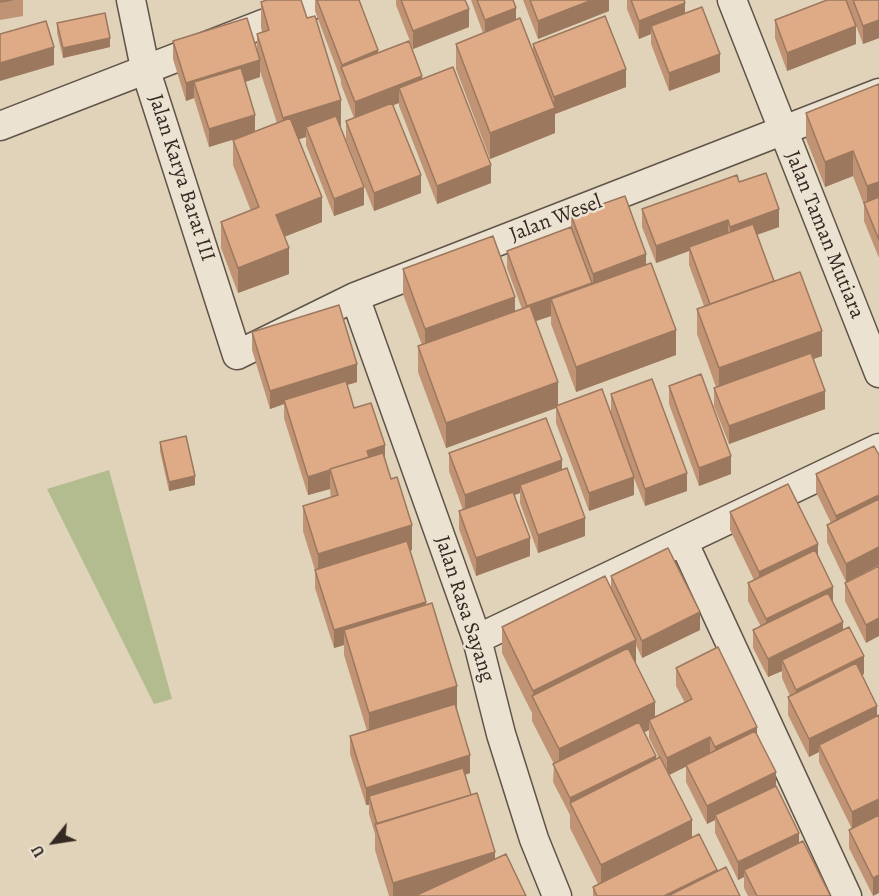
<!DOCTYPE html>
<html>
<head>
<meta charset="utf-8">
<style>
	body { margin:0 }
	#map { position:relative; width:879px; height:896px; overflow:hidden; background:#e0d3b9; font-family:Alegreya,serif }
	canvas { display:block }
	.north { position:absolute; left:24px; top:812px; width:60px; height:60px; -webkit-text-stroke:4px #ebe2d2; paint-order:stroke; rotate:240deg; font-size:16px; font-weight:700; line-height:24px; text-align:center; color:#352923 }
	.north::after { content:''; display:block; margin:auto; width:21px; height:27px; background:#352923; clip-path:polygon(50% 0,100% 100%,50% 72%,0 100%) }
</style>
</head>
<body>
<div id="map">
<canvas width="879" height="896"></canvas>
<div class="north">U</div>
</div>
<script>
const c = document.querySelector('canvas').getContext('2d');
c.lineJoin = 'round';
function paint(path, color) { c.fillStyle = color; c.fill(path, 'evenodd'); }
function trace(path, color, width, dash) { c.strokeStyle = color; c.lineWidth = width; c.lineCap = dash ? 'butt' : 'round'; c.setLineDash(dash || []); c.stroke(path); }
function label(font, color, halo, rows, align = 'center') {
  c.font = font + ' Alegreya,serif'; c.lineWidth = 5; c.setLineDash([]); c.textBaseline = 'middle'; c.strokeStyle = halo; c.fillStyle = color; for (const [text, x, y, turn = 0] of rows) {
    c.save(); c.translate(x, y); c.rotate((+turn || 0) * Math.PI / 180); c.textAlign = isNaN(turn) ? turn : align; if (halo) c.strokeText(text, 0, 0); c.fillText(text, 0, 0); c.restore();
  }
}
const green = new Path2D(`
	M109,470L172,699L154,704L47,489Z`);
const street = new Path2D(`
	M131,0L145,68L237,355L355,297L879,93
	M732,0L879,373
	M0,126L325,0
	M355,297L477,639L501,734L534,839L557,896
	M683,541L847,896
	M477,639L879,448`);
const wall = new Path2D(`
	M0,0H23V16L0,20Z
	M315,0H359L378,52L422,79L491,183L437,204L399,106V103L393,105L421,193L374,211L346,139V121L354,118L341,84V80L315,11Z
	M396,0H465L469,27L413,49L396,5Z
	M471,0H513L516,20L533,52V44L626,87L555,114V133L490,159L456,69V44L483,33Z
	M523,0H609V11L538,39Z
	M627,0H684L685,14L720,72L669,91L651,44V34L639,39L627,9Z
	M827,0H879V38L863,44L853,18L856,44L787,71L775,38V20Z
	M261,2L341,126H340L364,205L334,216L306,145V137L299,139L322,222L284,237L289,274L238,293L221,248V222L251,211L233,165V140L240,137L209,147L194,98L186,101L173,59V41L257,48V34L262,32L261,27ZM260,71L277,123L255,131L245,82L260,77Z
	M57,23L110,47L63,58L57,33Z
	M879,84V258L864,221V205L853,176L825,187L806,139V113Z
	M739,182L779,227L757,235L774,281L822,356L813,359L825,409L729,444L714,406V388L716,387L697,334V309L704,306L689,265V251L656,263L642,227V209Z
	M571,215L646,265L676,355L576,392L551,324V316L536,321L558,405L611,412V394L687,491L645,506L634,478V495L589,511L556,423V408L446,448L418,372V346L422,345L403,294V269L515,311L522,309L507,268V251L571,227Z
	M252,332L357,382L347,385L354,408L385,459L412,550L410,551L457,712L470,773L465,775L471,795L495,859L526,896H389L375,850V834L369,814V804L366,805L350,754V736L367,731L344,655V645L334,648L315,588V570L303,531V506L331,498L330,489L308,495L284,418V404L270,409L252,350Z
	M669,386L731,474L699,486L669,404Z
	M160,442L195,485L169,491L160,451Z
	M874,446L846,582L827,542V525L831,523L816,492V474Z
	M449,453L562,470L585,536L538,553L520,503V493L515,495L530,556L476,576L459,529V511L463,510L449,471Z
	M730,512L818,557L843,630L864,674L862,675L877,706L873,896L849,848V830L852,829L819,762V752L809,757L788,715V697L790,696L782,678V671L768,677L753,648V630L761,627L748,601V583L754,580L730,530Z
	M879,566L866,643L845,601V583Z
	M611,576L700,630L642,658L636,645V664L655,718L685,703L676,686V668L757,734L776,786L799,843L830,896H748L744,888V877L738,880L715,833V820L707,824L686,782V766L669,775L692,838L717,872L740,896H593V887L598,884L570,828V815L553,782L554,764L532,721V713L502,653V627L611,589ZM649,730V738L659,758L656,760L644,732Z`);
const shadedWall = new Path2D(`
	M592,0H609V11L538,39V21Z
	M685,3V21L651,26V34L639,39V21Z
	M516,8V26L485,38V20Z
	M469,9V27L413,49V31Z
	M879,20V38L863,44V26Z
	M856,26V44L787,71V53Z
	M110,38V47L63,58V48Z
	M54,47V65L0,81V63Z
	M378,50V68L342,69V65Z
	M720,54V72L669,91V73Z
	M260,60V77L199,97L194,82V98L186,101V83Z
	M626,69V87L555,114V133L490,159V133L554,108V97Z
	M422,76V94L399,88V103L355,120V102Z
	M341,100V126L309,136L306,127V137L283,144V118Z
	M255,115V133L209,147V129Z
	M853,151V176L825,187V162Z
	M491,165V183L437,204V186Z
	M421,175V193L374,211V193Z
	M879,182V207L867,209V186Z
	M364,187V205L334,216V199Z
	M322,197V222L276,240V215Z
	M779,209V227L730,244V227Z
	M728,220V237L689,247V251L656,263V246Z
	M289,248V274L238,293V268Z
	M646,254V272L593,291V274Z
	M592,283L551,299V316L527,324V306Z
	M515,297V322L425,355V329Z
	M676,330V355L576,392V367Z
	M822,331V356L719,393V368Z
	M357,364V382L285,404L284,400V404L270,409V391Z
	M558,382V407L556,406V408L446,448V423Z
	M825,391V409L729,444V426Z
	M385,445V463L370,468L367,451Z
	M731,456V474L699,486V468Z
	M562,460V478L520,485V493L465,513V495Z
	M330,471V489L308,495V477Z
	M687,473V491L645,506V489Z
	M195,476V485L169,491V482Z
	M634,477V495L589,511V493Z
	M879,495V513L836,534V516Z
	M585,518V536L538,553V535Z
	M412,525V550L318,579V554Z
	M530,538V556L476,576V558Z
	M818,544V561L759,590V572Z
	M879,547V565L846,582V564Z
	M833,587V604L766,637V619Z
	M426,602V620L344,630V645L334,648V630Z
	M700,612V630L642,658V641Z
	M879,618V636L866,643V625Z
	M843,622V640L782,660V671L768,677V659Z
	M636,640V665L533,698V691Z
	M864,656V674L796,708V690Z
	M457,686V712L369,738V713Z
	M655,702V727L649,720V730L559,775V749Z
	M877,706V724L819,745V752L809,757V739Z
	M757,727V744L715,765V747Z
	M710,737V755L667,776V758Z
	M470,755V773L371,804L369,796V805H366V788Z
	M656,756V774L570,803V798Z
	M776,772V790L715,815V820L707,824V806Z
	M879,799V816L852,830V812Z
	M692,820V845L601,891V865Z
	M799,833V850L744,870V877L738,880V862Z
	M495,852V877L432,896H393V883Z
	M717,870V887L700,896H664Z
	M879,875V893L873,896V878Z`);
const building = new Path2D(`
	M0,0H12L0,2Z
	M267,0H301L307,18L315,16L341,100L283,118L257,34L269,30L261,2Z
	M317,0H359L378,50L342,65Z
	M401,0H465L469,9L413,31Z
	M477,0H513L516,8L485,20Z
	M530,0H592L538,21Z
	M631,0H684L685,3L639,21Z
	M827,0H846L856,26L787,53L775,20Z
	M853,0H879V20L863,26Z
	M702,7L720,54L669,73L651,26Z
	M105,13L110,38L63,48L57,23Z
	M605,16L626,69L554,97L533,44Z
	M247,18L260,60L186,83L173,41Z
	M520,18L555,108L490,133L456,44Z
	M46,21L54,47L0,63V34Z
	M409,41L422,76L355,102L341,67Z
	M453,67L491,165L437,186L399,88Z
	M241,68L255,115L209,129L194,82Z
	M879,84V182L867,186L853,151L825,162L806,113Z
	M392,103L421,175L374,193L346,121Z
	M336,116L364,187L334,199L306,127Z
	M290,118L322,197L276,215L289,248L238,268L221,222L259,207L233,140Z
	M766,173L779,209L730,227L728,220L656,246L642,209L737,175L739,182Z
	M625,196L646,254L593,274L571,215Z
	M879,197V240L864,203Z
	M753,224L774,281L710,304L689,247Z
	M571,227L592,283L527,306L507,251Z
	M493,236L515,297L425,329L403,269Z
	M651,263L676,330L576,367L551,299Z
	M800,272L822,331L719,368L697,309Z
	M339,305L357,364L270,391L252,332Z
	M530,306L558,382L446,423L418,346Z
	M811,353L825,391L729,426L714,388Z
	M701,374L731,456L699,468L669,386Z
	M652,379L687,473L645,489L611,394Z
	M346,381L354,408L371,403L385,445L367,451L369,457L330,469V470L308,477L284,400Z
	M602,389L634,477L589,493L556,406Z
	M546,418L562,460L465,495L449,453Z
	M186,436L195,476L169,482L160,442Z
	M874,446L879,455V495L836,516L816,474Z
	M383,453L391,479L397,477L412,525L318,554L303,506L338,495L330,469Z
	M567,468L585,518L538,535L520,485Z
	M788,484L818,544L759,572L730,512Z
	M513,492L530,538L476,558L459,511Z
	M879,499V547L846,564L827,525Z
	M407,541L426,602L334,630L315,570Z
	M668,548L700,612L642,641L611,576Z
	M815,550L833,587L766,619L748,583Z
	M879,566V618L866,625L845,583Z
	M605,576L636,640L533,691L502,627Z
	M828,593L843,622L768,659L753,630Z
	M432,603L457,686L369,713L344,630Z
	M849,627L864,656L796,690L782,660Z
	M718,647L757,727L715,747L710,737L667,758L649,720L692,699L676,668Z
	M628,648L655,702L559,749L532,696Z
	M856,663L877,706L809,739L788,697Z
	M455,704L470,755L366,788L350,736Z
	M879,715V799L852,812L819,745Z
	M639,722L656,756L570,798L553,764Z
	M755,731L776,772L707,806L686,765Z
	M660,757L692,820L601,865L570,803Z
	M463,768L471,795L377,824L369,796Z
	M776,786L799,833L738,862L715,815Z
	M477,793L495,852L393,883L375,824Z
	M879,815V875L873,878L849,830Z
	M699,834L717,870L664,896H597L593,887Z
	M803,841L830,895L828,896H757L744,870Z
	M506,854L526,896H415Z
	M726,867L740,896H668Z`);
const streetNames = [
	["Jalan Karya Barat III",181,178,72],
	["Jalan Wesel",556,219,-21],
	["Jalan Taman Mutiara",824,235,68],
	["Jalan Rasa Sayang",464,609,72]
];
paint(green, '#b3bc8f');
trace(street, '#605448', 31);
trace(street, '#ebe2d2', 28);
paint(wall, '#c09374');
paint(shadedWall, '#9c785e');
paint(building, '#dfab87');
trace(building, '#9c785e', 1.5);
label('21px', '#352923', '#ebe2d2', streetNames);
</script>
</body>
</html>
